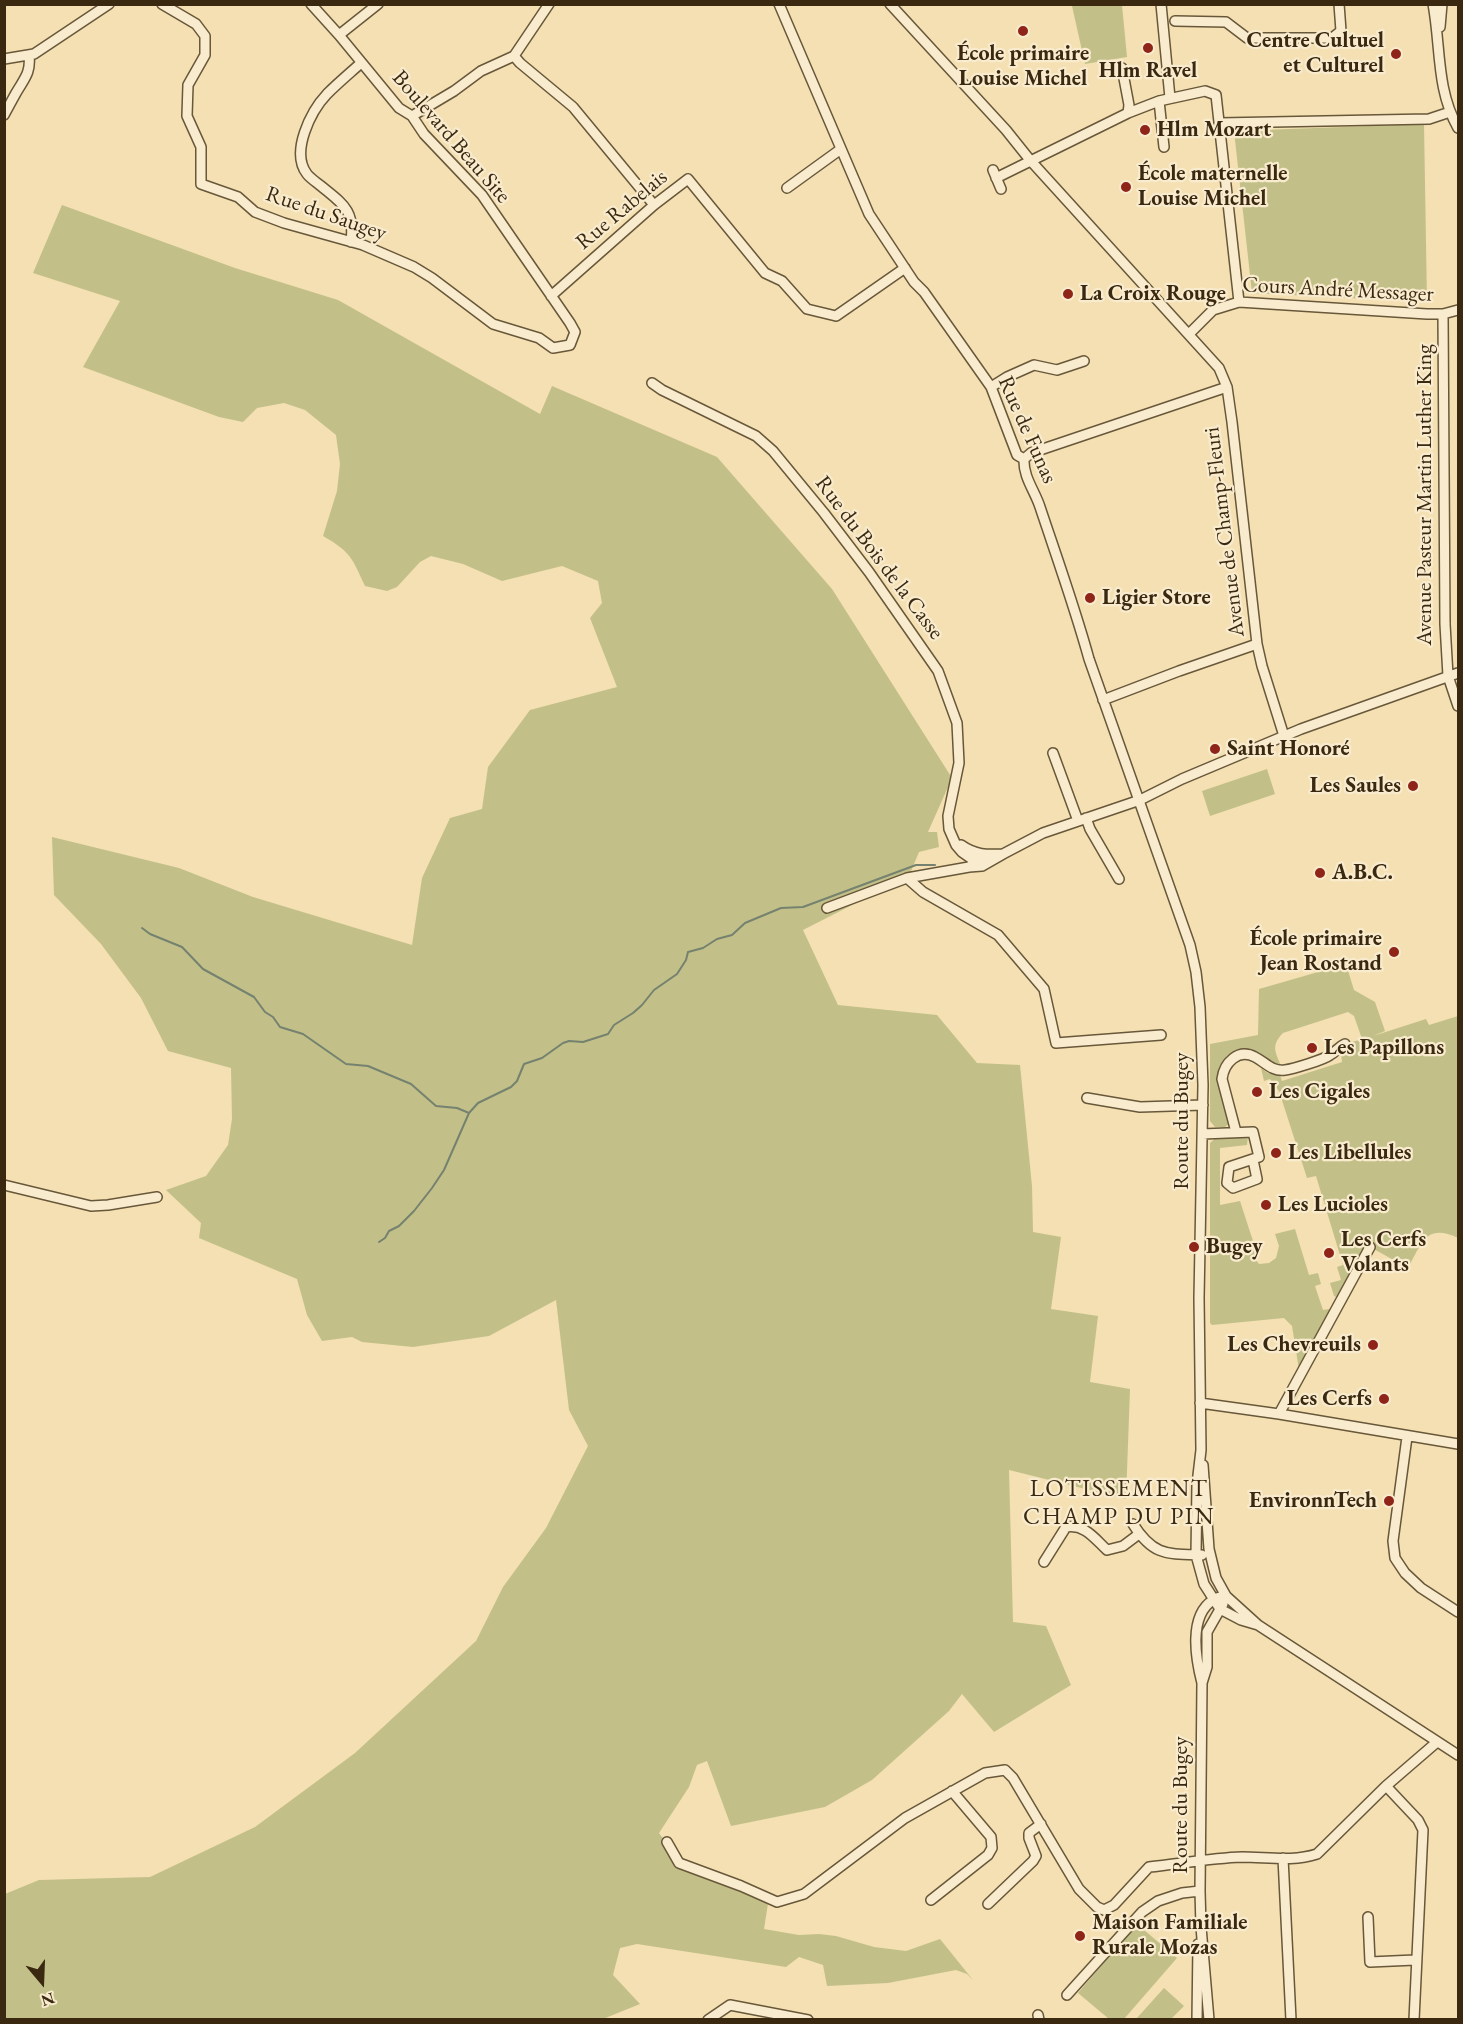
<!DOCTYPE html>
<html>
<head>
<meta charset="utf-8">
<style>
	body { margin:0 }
	#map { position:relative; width:1463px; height:2024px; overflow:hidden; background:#f4e0b3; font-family:"EB Garamond",serif }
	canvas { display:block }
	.frame { position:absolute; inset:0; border:6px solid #3a2910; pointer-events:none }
	.north { position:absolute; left:12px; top:1952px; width:60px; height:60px; -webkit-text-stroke:4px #f8ebce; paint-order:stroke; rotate:161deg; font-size:16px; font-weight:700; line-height:24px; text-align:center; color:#3a2910 }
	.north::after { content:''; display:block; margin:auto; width:21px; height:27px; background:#3a2910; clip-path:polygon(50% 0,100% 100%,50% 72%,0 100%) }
</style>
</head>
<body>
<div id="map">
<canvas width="1463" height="2024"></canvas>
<div class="frame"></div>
<div class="north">N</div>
</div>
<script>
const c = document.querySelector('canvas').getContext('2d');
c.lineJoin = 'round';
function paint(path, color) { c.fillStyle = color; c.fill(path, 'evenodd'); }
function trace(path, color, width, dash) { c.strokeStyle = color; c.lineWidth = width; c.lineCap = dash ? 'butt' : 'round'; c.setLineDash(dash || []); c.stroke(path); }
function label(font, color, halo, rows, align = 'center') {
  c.font = font + ' "EB Garamond",serif'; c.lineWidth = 4.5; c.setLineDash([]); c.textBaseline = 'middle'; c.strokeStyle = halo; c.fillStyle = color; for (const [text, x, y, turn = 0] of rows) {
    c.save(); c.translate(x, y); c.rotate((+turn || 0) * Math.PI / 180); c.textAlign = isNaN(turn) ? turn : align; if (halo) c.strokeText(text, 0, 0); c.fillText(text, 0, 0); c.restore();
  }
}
const green = new Path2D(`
	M1084,4L1122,5L1127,57L1085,64L1072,6Z
	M1424,124L1427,302L1252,293L1234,131Z
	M62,205L235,268L338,300L540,414L552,386L717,457L832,589L952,778L928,832H937L939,847L919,852L909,876L803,930L838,1005L937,1015L977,1063L1020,1065L1032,1186L1033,1232L1061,1237L1051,1309L1098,1316L1090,1382L1130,1389L1126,1499L1009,1470L1013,1622L1046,1626L1071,1685L994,1732L962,1694L949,1711L872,1780L825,1807L731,1826L707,1761L697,1765L689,1787L659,1833L680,1862L769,1897L764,1929L799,1935L819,1934L836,1936L874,1947L906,1951L940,1939L973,1980L967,1974L956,1970L888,1983L827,1986L823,1965L799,1957L786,1967L637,1944L620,1948L613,1975L640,2004L603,2019L5,2020V1894L39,1880L150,1877L255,1827L355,1753L476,1641L503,1587L546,1528L588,1446L569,1410L556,1300L489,1336L413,1347L362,1342L352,1337L322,1341L307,1315L297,1279L199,1238L201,1223L166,1190L206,1176L228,1145L232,1119L231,1068L168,1051L141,998L101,944L54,895L52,837L179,868L253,897L412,945L422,878L450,818L482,809L488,767L530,710L617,687L590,618L602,603L598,581L562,566L502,581L463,564L431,556L420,562L397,587L387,591L365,586C352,558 351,552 323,536L337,491L340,464L336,435L305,410L284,403L257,408L243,422L219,417L83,367L120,301L33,273Z
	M1267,769L1275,794L1210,816L1202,791Z
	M1346,964L1354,990L1375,1002L1385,1031L1373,1036L1426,1019L1429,1025L1458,1016V1238C1426,1223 1422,1243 1408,1268L1370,1247L1342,1300L1334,1296L1330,1283L1341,1280L1337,1267L1343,1265L1316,1176L1307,1178L1279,1091L1270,1079L1264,1081L1261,1068L1268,1073L1280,1075L1282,1081L1342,1062L1341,1053L1349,1043L1362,1039L1354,1016L1348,1012L1283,1033C1269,1047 1277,1054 1283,1071L1250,1055L1226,1065L1230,1123L1225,1127H1215L1210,1121V1044L1258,1035L1259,989Z
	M1218,1136H1248L1247,1145L1220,1148V1205L1240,1201L1253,1241L1256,1260L1259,1264L1269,1263L1276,1258L1279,1246L1275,1234L1295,1229L1309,1275L1318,1273L1321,1284L1315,1286L1323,1310L1329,1309L1335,1313L1300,1376L1292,1326L1284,1318L1212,1325L1210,1323V1143Z
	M1137,1924L1177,1958L1124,2019H1109L1078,1993Z
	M1164,1988L1184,2006L1171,2019H1136Z`);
const stream = new Path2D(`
	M142,928L150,934L182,947L203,969L254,997L265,1012L273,1017L280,1027L303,1034L346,1064L368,1066L411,1084L436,1106L457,1108L469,1113
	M379,1242L385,1238L389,1231L399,1226L414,1211L432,1188L444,1170L469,1113L478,1103L511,1087L517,1081L524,1064L542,1058L563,1043L569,1041L583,1042L608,1034L614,1025L633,1013L642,1005L654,990L677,974L686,960L688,952L703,948L717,939L732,935L745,923L781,908L803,907L916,865H935`);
const street = new Path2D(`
	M162,4L196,24L205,36V55L188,85L187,116L201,147V184L238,197L255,212L284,223L363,245L414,267L432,278L493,324L539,338L553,348L570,345L575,332L570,323L482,195L424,134L412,116L399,108L339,35L311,4
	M779,4L869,214L914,282L924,292L991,387L1017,455L1024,459C1023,477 1035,491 1040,507C1057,558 1075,608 1089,659L1190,945L1196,972L1200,1007L1203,1085L1199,1298L1201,1450L1197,1484L1196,1555L1204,1584L1220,1609L1241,1620L1258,1625
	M890,4L1006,130L1030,160L1219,368L1227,387L1232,422L1257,644L1262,666L1284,736
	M1161,4L1170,98
	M1433,4C1441,47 1436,89 1458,128
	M1175,21L1226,22L1247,38H1332L1341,31L1339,4
	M1440,27L1442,4
	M339,35L378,4
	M514,56L520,63L573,107L654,205
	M4,59L34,54L109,4
	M1122,68L1129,105L1128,113
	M1159,101L1164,147
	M4,115C8,108 12,100 16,93C24,79 31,73 29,56
	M412,116L454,91L481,71L514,56L549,4
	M1220,123L1429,119L1450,112
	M993,170L1001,189
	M996,178L1128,113L1159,101L1205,91L1216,95L1239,302
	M787,188L841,149
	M351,242C355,210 343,204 321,186C316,182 310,178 307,174C290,152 311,111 327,94C338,83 350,73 361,63
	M551,296L654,205L688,179L765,273L782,281L807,309L836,316L905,268
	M1443,314L1445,624L1448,676L1458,706
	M1189,334L1213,310L1239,302L1427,314H1443L1458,310
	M652,383L662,390L756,436L773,451L824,513L869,572L938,671L957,723L959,763L948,816L949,829L956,845L962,852L982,866
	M991,387L1007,377L1034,365L1057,370L1084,361
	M1024,459L1031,453L1227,387
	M1103,700L1179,671L1257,644
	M1053,753L1078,821
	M1086,818L1090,829L1119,879
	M961,845C975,855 987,855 1003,854L982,866L969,867L984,855
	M1003,854L1043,833L1140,800L1182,779L1301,729L1458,673
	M907,878L923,892L998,935L1044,989L1056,1043L1161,1035
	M827,908L907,878L969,867
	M1087,1098L1140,1107L1203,1105
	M1236,1132L1222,1079C1224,1063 1238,1048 1255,1057C1265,1062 1272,1072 1285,1070C1293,1069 1323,1060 1330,1055C1336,1052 1338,1047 1345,1044
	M1202,1134L1253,1132L1259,1157L1229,1167L1227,1183L1233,1188L1257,1179L1253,1160
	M4,1185L91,1206L108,1205L157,1197
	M1200,1403L1279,1414L1458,1444
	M1279,1414L1370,1247
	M1407,1437L1393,1541L1395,1558L1405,1573L1421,1588L1458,1612
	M1203,1465L1209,1549L1216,1578L1226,1596L1258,1625L1458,1755
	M1133,1524C1153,1556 1167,1554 1202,1555
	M1044,1562L1066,1527C1085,1524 1094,1538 1107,1550L1123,1546L1139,1534
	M1202,1683L1207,1667V1632L1223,1604
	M1386,1786L1418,1820L1423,1830L1414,2020
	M667,1842L679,1863L741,1886L777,1902L804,1894L905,1818L985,1773L1005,1770L1013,1778L1079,1889L1097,1907L1104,1910L1114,1905L1149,1867C1179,1864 1211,1858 1242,1857C1267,1857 1293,1862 1317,1854L1386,1786L1437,1742
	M1283,1858L1291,2020
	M931,1900L988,1855L992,1848L991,1837L952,1791
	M988,1904L1033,1861L1036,1856L1029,1838V1833L1041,1824
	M1368,1917L1370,1962L1415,1960
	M1067,1995L1142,1912L1158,1901L1182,1893L1200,1891
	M1038,2015L1039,2020
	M708,2020L730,2005L808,2020
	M1197,2020L1198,1944
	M1209,2020L1201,1927L1200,1891L1202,1683C1196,1660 1188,1616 1213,1600C1216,1597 1222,1597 1226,1596`);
const markers = [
	[1023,31,6,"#8f2418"],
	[1148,48,6,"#8f2418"],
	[1396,54,6,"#8f2418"],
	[1145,130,6,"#8f2418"],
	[1126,187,6,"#8f2418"],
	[1068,294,6,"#8f2418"],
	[1090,598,6,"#8f2418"],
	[1215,749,6,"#8f2418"],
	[1413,786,6,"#8f2418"],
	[1320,873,6,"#8f2418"],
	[1394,952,6,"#8f2418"],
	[1312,1048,6,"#8f2418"],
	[1257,1092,6,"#8f2418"],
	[1276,1153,6,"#8f2418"],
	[1266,1205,6,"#8f2418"],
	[1194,1247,6,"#8f2418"],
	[1329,1253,6,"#8f2418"],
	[1373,1345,6,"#8f2418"],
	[1384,1399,6,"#8f2418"],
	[1389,1501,6,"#8f2418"],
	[1080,1936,6,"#8f2418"]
];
const poiNames = [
	["Centre Cultuel",1384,41,"right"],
	["et Culturel",1384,66,"right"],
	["École primaire",1023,54,"center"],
	["Louise Michel",1023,79,"center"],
	["Hlm Ravel",1148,71,"center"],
	["Hlm Mozart",1157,130],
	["École maternelle",1138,174],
	["Louise Michel",1138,199],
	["La Croix Rouge",1080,294],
	["Ligier Store",1102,598],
	["Saint Honoré",1227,749],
	["Les Saules",1401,786,"right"],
	["A.B.C.",1332,873],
	["École primaire",1382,939,"right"],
	["Jean Rostand",1382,964,"right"],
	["Les Papillons",1324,1048],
	["Les Cigales",1269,1092],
	["Les Libellules",1288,1153],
	["Les Lucioles",1278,1205],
	["Les Cerfs",1341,1240],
	["Volants",1341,1265],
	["Bugey",1206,1247],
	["Les Chevreuils",1361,1345,"right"],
	["Les Cerfs",1372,1399,"right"],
	["EnvironnTech",1377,1501,"right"],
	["Maison Familiale",1092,1923],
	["Rurale Mozas",1092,1948]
];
const streetNames = [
	["Boulevard Beau Site",451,137,49],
	["Rue Rabelais",622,210,-40],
	["Rue du Saugey",326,214,19],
	["Cours André Messager",1338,290,3],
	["Rue de Funas",1027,430,66],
	["Avenue Pasteur Martin Luther King",1425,495,-90],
	["Avenue de Champ-Fleuri",1225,532,-97],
	["Rue du Bois de la Casse",879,558,53],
	["Route du Bugey",1182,1121,-90],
	["Route du Bugey",1181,1805,-90]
];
const neighbourhoodNames = [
	["LOTISSEMENT",1119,1489],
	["CHAMP DU PIN",1119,1517]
];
paint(green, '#c2c088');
trace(stream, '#75826f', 2);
trace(street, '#685739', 12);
trace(street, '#f8ebce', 9);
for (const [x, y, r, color] of markers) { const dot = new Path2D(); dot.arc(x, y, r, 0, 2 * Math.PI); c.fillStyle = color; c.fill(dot); trace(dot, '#f8ebce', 2); }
label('bold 22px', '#3a2910', '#f8ebce', poiNames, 'left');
label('22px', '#3a2910', '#f8ebce', streetNames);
c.letterSpacing = '1.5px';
label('24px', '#3a2910', '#f8ebce', neighbourhoodNames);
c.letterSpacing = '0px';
</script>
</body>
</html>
